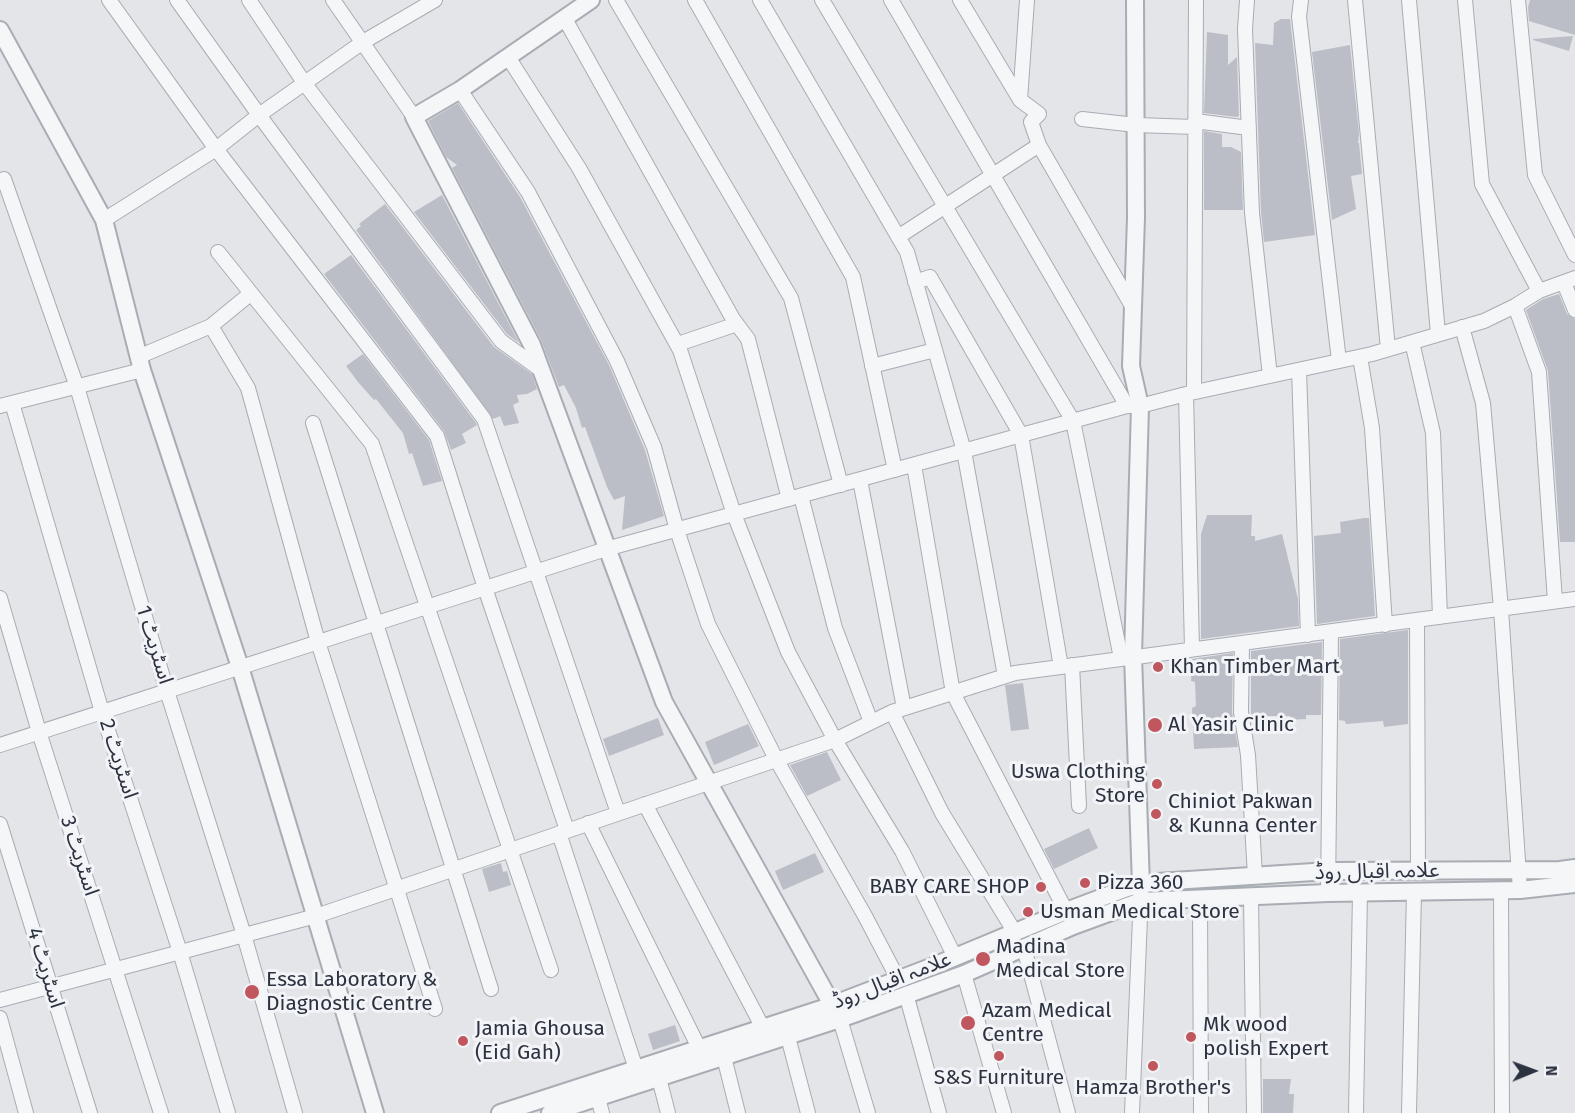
<!DOCTYPE html>
<html>
<head>
<meta charset="utf-8">
<style>
	body { margin:0 }
	#map { position:relative; width:1575px; height:1113px; overflow:hidden; background:#e3e5e9; font-family:"Fira Sans",sans-serif }
	canvas { display:block }
	.north { position:absolute; left:1503px; top:1041px; width:60px; height:60px; -webkit-text-stroke:4px #f2f4f7; paint-order:stroke; rotate:89deg; font-size:16px; font-weight:700; line-height:24px; text-align:center; color:#2c3240 }
	.north::after { content:''; display:block; margin:auto; width:21px; height:27px; background:#2c3240; clip-path:polygon(50% 0,100% 100%,50% 72%,0 100%) }
</style>
</head>
<body>
<div id="map">
<canvas width="1575" height="1113"></canvas>
<div class="north">N</div>
</div>
<script>
const c = document.querySelector('canvas').getContext('2d');
c.lineJoin = 'round';
function paint(path, color) { c.fillStyle = color; c.fill(path, 'evenodd'); }
function trace(path, color, width, dash) { c.strokeStyle = color; c.lineWidth = width; c.lineCap = dash ? 'butt' : 'round'; c.setLineDash(dash || []); c.stroke(path); }
function label(font, color, halo, rows, align = 'center') {
  c.font = font + ' "Fira Sans","Noto Sans Arabic",sans-serif'; c.lineWidth = 6; c.setLineDash([]); c.textBaseline = 'middle'; c.strokeStyle = halo; c.fillStyle = color; for (const [text, x, y, turn = 0] of rows) {
    c.save(); c.translate(x, y); c.rotate((+turn || 0) * Math.PI / 180); c.textAlign = isNaN(turn) ? turn : align; if (halo) c.strokeText(text, 0, 0); c.fillText(text, 0, 0); c.restore();
  }
}
const building = new Path2D(`
	M1530,0H1575V35L1529,21L1528,7Z
	M1281,19H1290L1315,235L1264,242L1261,212L1255,43L1273,45L1274,23Z
	M1207,32L1228,35V65L1237,57L1239,116L1237,117L1204,113Z
	M1573,36L1569,51L1533,40V39Z
	M1350,45L1359,134L1358,143H1359L1362,174L1351,176L1356,209L1332,220L1312,52Z
	M458,103L520,197L609,365L645,450L664,516L622,530L625,496L614,500L607,487L585,427L582,428L576,408L564,385L559,387L541,340L452,168L457,165L446,157L428,121Z
	M1204,131L1222,134V147H1231L1241,152L1243,210H1204Z
	M442,195L519,343L507,334L414,212Z
	M385,204L494,347L532,374L537,389L527,394L517,395L519,402L513,405L519,423L504,426L500,416L493,419L356,230L361,226L359,224Z
	M351,255L476,423L477,425L462,434L466,443L451,450L444,431L324,274Z
	M1559,294L1567,314L1575,319V542H1560L1548,371L1526,310L1543,299Z
	M363,354L429,440L442,481L423,486L412,453L409,454L403,433L376,399L374,400L358,382L346,366Z
	M1207,515H1252L1251,536H1255V541L1282,534L1298,599L1299,626L1201,639V534Z
	M1364,518H1369L1375,616L1317,624L1314,536L1341,533L1340,522Z
	M1408,630V724L1384,727L1383,721L1346,724L1345,721L1339,720L1340,639Z
	M1322,642L1321,715H1306V719L1290,720V716H1251V651Z
	M1233,653L1232,712L1238,747L1194,749L1192,708L1196,706L1195,682L1191,681L1192,659Z
	M1023,683L1029,729L1011,731L1005,685Z
	M658,718L664,735L609,756L603,739Z
	M748,724L759,746L714,765L705,742Z
	M827,752L841,780L807,796L790,765Z
	M1089,828L1098,848L1054,869L1044,849Z
	M815,853L824,872L783,890L775,871Z
	M501,863L503,872L507,871L511,885L489,892L482,869Z
	M675,1025L680,1041L653,1050L648,1034Z
	M1263,1079H1291L1289,1094H1294L1293,1113H1263Z`);
const minor = new Path2D(`
	M109,0L216,149L437,436L485,588L567,830
	M177,0L259,115L484,419L618,813
	M249,0L305,84L501,341L541,370
	M333,0L414,117
	M616,0L791,298L841,485
	M695,0L853,277L895,470
	M760,0L907,252L964,451L1005,676
	M822,0L1073,421L1121,658
	M891,0L1127,406
	M960,0L1020,100L1039,114L1031,122L1039,145L1132,306
	M1247,0L1245,29L1252,213L1270,376
	M1301,0L1299,17L1339,361
	M1355,0L1388,349
	M1409,0L1438,334
	M1465,0L1482,184L1539,291
	M1518,0L1535,175L1575,255
	M565,19L733,319L748,339L789,499
	M508,57L579,168L680,350
	M460,90L528,192L617,361L654,447L677,530L708,624L776,759L865,916L898,979
	M1020,100L1027,0
	M1082,119L1136,125L1195,127
	M1195,121L1249,128
	M4,179L77,387L167,691L244,935L295,1113
	M104,220L216,149L259,115L363,42L435,0
	M898,237L1039,145
	M218,252L372,444L551,970
	M915,282L930,277L1021,435L1061,667
	M1564,283L1575,310
	M1515,306L1539,372L1555,601
	M737,324L678,344L734,514L788,652L835,740L902,851L955,957
	M211,326L248,388L318,642L435,1009
	M1462,327L1483,403L1501,609L1520,890
	M1412,342L1433,433L1440,617
	M138,357L211,326L250,294
	M1360,357L1372,428L1385,625
	M872,366L935,350
	M1299,370L1308,635
	M1194,392L1196,0
	M1186,394L1192,649
	M12,403L102,712L180,952L228,1113
	M0,406L142,370
	M313,423L491,989
	M914,465L953,693L1066,911
	M860,480L904,708
	M801,496L835,628L871,722
	M0,598L39,732L161,1113
	M1417,620L1418,871
	M1242,643L1241,712L1248,755L1255,876
	M1072,665L1079,806
	M892,712L942,813L1014,931
	M0,745L606,549L1127,406H1140L1186,394L1372,354L1484,321L1515,306L1539,291L1575,278
	M645,804L763,1028
	M588,823L699,1048
	M0,824L90,1113
	M559,833L636,1069
	M1501,890L1502,1113
	M1328,893L1331,632
	M1251,897L1254,1113
	M1200,900L1201,1113
	M1024,948L1068,1113
	M964,974L1004,1113
	M906,994L939,1113
	M0,1000L316,916L835,740L892,712L1015,673L1575,599
	M0,1018L26,1113
	M840,1019L868,1113
	M788,1037L808,1113
	M724,1057L738,1113
	M659,1078L668,1113
	M598,1098L602,1113
	M1132,1113L1141,893
	M1356,1113L1360,893
	M1409,1113L1414,892`);
const tertiary = new Path2D(`
	M591,0L460,90L414,117L532,345L664,702L840,1019
	M1135,0L1136,218L1131,366L1140,406L1133,656L1141,885
	M0,30L104,220L142,370L240,667L375,1113
	M500,1113L824,1008L936,965L1066,911L1127,888L1157,882L1329,871L1560,870L1575,868
	M550,1113L840,1019L964,974L1073,926L1141,901L1328,893L1520,890L1575,884`);
const markers = [
	[1158,667,6,"#c0565e"],
	[1155,725,8,"#c0565e"],
	[1157,784,6,"#c0565e"],
	[1156,814,6,"#c0565e"],
	[1085,883,6,"#c0565e"],
	[1041,887,6,"#c0565e"],
	[1028,912,6,"#c0565e"],
	[983,959,8,"#c0565e"],
	[252,992,8,"#c0565e"],
	[968,1023,8,"#c0565e"],
	[1191,1037,6,"#c0565e"],
	[463,1041,6,"#c0565e"],
	[999,1056,6,"#c0565e"],
	[1153,1066,6,"#c0565e"]
];
const streetNames = [
	["اسٹریٹ 1",154,645,73],
	["اسٹریٹ 2",118,759,72],
	["اسٹریٹ 3",79,856,72],
	["علامہ اقبال روڈ",1377,872,-1],
	["اسٹریٹ 4",45,968,73],
	["علامہ اقبال روڈ",892,981,-21]
];
const poiNames = [
	["Khan Timber Mart",1170,667],
	["Al Yasir Clinic",1168,725],
	["Uswa Clothing",1145,772,"right"],
	["Store",1145,796,"right"],
	["Chiniot Pakwan",1168,802],
	["& Kunna Center",1168,826],
	["Pizza 360",1097,883],
	["BABY CARE SHOP",1029,887,"right"],
	["Usman Medical Store",1040,912],
	["Madina",996,947],
	["Medical Store",996,971],
	["Essa Laboratory &",266,980],
	["Diagnostic Centre",266,1004],
	["Azam Medical",982,1011],
	["Centre",982,1035],
	["Mk wood",1203,1025],
	["polish Expert",1203,1049],
	["Jamia Ghousa",475,1029],
	["(Eid Gah)",475,1053],
	["S&S Furniture",999,1078,"center"],
	["Hamza Brother's",1153,1088,"center"]
];
paint(building, '#bbbec6');
trace(minor, '#a8acb3', 16);
trace(tertiary, '#a8acb3', 20);
trace(minor, '#f5f6f8', 14);
trace(tertiary, '#f5f6f8', 16);
for (const [x, y, r, color] of markers) { const dot = new Path2D(); dot.arc(x, y, r, 0, 2 * Math.PI); c.fillStyle = color; c.fill(dot); trace(dot, '#f2f4f7', 2); }
label('21px', '#2c3240', '#f2f4f7', streetNames);
label('21px', '#2c3240', '#f2f4f7', poiNames, 'left');
</script>
</body>
</html>
